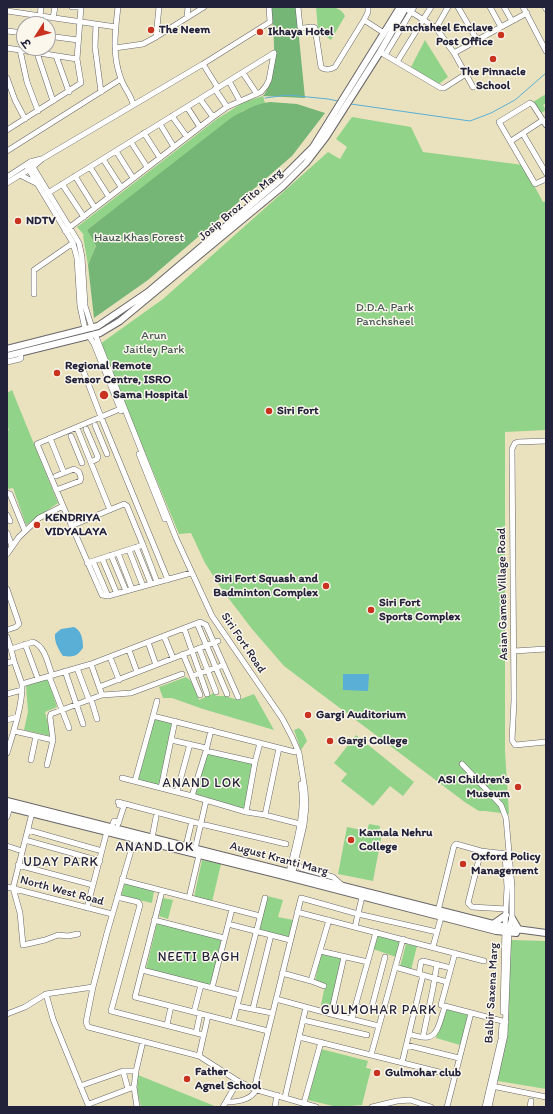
<!DOCTYPE html>
<html>
<head>
<meta charset="utf-8">
<style>
	body { margin:0 }
	#map { position:relative; width:553px; height:1114px; overflow:hidden; background:#eae2bf; font-family:Itim,"Playpen Sans Deva",sans-serif }
	canvas { display:block }
	.frame { position:absolute; inset:0; border:8px solid #22223b; pointer-events:none }
	.north { position:absolute; left:16px; top:16px; width:40px; height:40px; box-sizing:border-box; background:#fbf7ec; border:1px solid #a4a2a5; border-radius:50%; rotate:234deg; font-size:11px; font-weight:700; line-height:16px; text-align:center; color:#22223b }
	.north::after { content:''; display:block; margin:auto; width:14px; height:18px; background:#c8321e; clip-path:polygon(50% 0,100% 100%,50% 72%,0 100%) }
</style>
</head>
<body>
<div id="map">
<canvas width="553" height="1114"></canvas>
<div class="frame"></div>
<div class="north">उ</div>
</div>
<script>
const c = document.querySelector('canvas').getContext('2d');
c.lineJoin = 'round';
function paint(path, color) { c.fillStyle = color; c.fill(path, 'evenodd'); }
function trace(path, color, width, dash) { c.strokeStyle = color; c.lineWidth = width; c.lineCap = dash ? 'butt' : 'round'; c.setLineDash(dash || []); c.stroke(path); }
function label(font, color, halo, rows, align = 'center') {
  c.font = font + ' Itim,sans-serif'; c.lineWidth = 3; c.setLineDash([]); c.textBaseline = 'middle'; c.strokeStyle = halo; c.fillStyle = color; for (const [text, x, y, turn = 0] of rows) {
    c.save(); c.translate(x, y); c.rotate((+turn || 0) * Math.PI / 180); c.textAlign = isNaN(turn) ? turn : align; if (halo) c.strokeText(text, 0, 0); c.fillText(text, 0, 0); c.restore();
  }
}
const green = new Path2D(`
	M316,7C326,7 340,5 345,16L331,40L318,31Z
	M425,40L448,77L439,84L411,67Z
	M546,94V103L543,105L546,110L540,114L533,102Z
	M263,96L265,103L243,111L87,230L96,246L88,265L83,236L84,235L77,227L217,119L244,102Z
	M352,117L411,127L423,152L523,165L543,202L546,201V430L505,432V751L509,814L485,811H479L466,803L284,666L252,629L223,591L205,563L191,533L179,534L100,344L163,299L328,152L340,159L347,147L336,139Z
	M12,390L58,503L26,525L13,488L7,489V431L9,430L7,425V393Z
	M186,677L191,681L199,700L214,693L216,696H225L238,700L254,694L274,730L203,709L172,698H163L159,687Z
	M48,679L57,707L45,712L50,732V736L24,730L28,712L26,686Z
	M153,717L174,722L160,785L137,782L147,748Z
	M299,728L303,732L307,741L301,750L294,730Z
	M356,735L414,782L403,796L390,786L373,806L341,781L347,774L334,763Z
	M207,752L253,764L244,810L194,795Z
	M369,824L380,826L379,833L382,834L373,881L338,874L347,827L367,831Z
	M202,860L221,864L212,902L194,897Z
	M125,883L154,891L152,903L121,896Z
	M267,896L283,900L278,917L293,920L288,939L259,932Z
	M163,898L173,900L168,919L159,916Z
	M157,923L222,940L210,985L146,969Z
	M377,934L401,941L396,957L373,949Z
	M512,940L546,941V1089L498,1081L496,1080L507,1029L510,942Z
	M406,944L417,946L411,970L400,967Z
	M321,952L342,958L330,1013L320,1010L325,985L315,981Z
	M445,1009L468,1015L460,1045L436,1038Z
	M321,1049L368,1061L366,1068L371,1069L362,1105L337,1107L308,1100Z
	M138,1075L217,1107H141L137,1090Z`);
const forest = new Path2D(`
	M271,7H296L305,98L263,96C266,93 267,89 269,85C278,59 273,34 271,7Z
	M270,102L297,104L325,113L292,156L148,280L94,318L88,265L96,246L87,230L231,118C243,111 257,103 270,102Z`);
const water = new Path2D(`
	M74,627C82,631 83,640 83,648C76,657 74,657 63,656C59,650 54,642 55,634L61,629Z
	M343,674H369L368,691L343,690Z`);
const stream = new Path2D(`
	M265,98L288,95L328,99L338,101
	M351,104L470,121L491,113L515,100L546,73`);
const minor = new Path2D(`
	M72,7H80
	M118,7C115,32 112,55 121,79C124,88 131,95 133,104
	M298,7L300,27L303,28L313,27L315,28L321,67C325,71 332,69 335,67L364,20L384,33
	M458,7L477,40
	M490,7L501,27L527,13
	M504,7L512,21
	M523,7L546,51
	M545,7L546,9
	M405,8L436,28L448,7
	M7,11L116,27
	M40,16L41,7
	M187,17L188,7
	M53,18L55,7
	M364,20L368,12V7
	M96,24L95,47L101,92
	M436,28L454,53L501,27
	M7,31L24,33
	M48,36L78,40
	M156,37L159,7
	M7,48L77,59
	M115,48L143,44L156,37L204,7
	M20,50L27,82L38,111
	M380,52L441,88H444L466,74
	M37,53L53,101
	M454,53L473,87
	M385,55L414,7
	M56,56L69,92
	M397,62L431,7
	M203,64L218,88
	M243,73L257,94
	M7,78L15,100L25,119
	M229,81L240,101
	M215,89L227,107
	M200,99L213,117
	M187,107L200,127
	M172,116L187,137
	M160,124L174,147
	M546,125L533,105L530,103L499,122L535,184L546,179
	M7,130L81,83L77,59L81,7
	M144,133L160,158
	M523,134L546,173
	M511,141L543,120
	M131,142L147,167
	M7,151L121,79
	M116,151L133,178
	M103,159L121,187
	M30,162L79,243L82,257L85,306L92,328
	M26,165L73,243L77,258L80,306L85,329
	M90,167L109,197
	M20,175L36,183
	M75,176L95,208
	M7,177L30,162L41,159
	M7,183L33,167L42,159L203,64L270,22L269,7
	M62,184L84,217
	M48,193L274,53
	M65,231L213,117L227,107L261,92L266,86L269,80L274,53
	M34,294V270L73,243
	M95,334L176,538L212,616L282,718L292,737L299,753L305,790L306,806L304,825L292,876
	M89,336L94,344L121,411
	M7,362L20,359L21,358L20,353
	M83,370L101,417L168,580
	M120,409L39,443L37,444L63,506L102,595L108,596L191,573
	M95,425L107,454
	M77,428L110,510
	M86,429L98,457L97,459L91,462
	M71,436L82,463
	M50,438L64,473
	M546,441L518,442L515,443L512,449L514,700L512,740L515,745L546,742
	M139,454L165,519
	M56,476L74,469L79,472L81,478L80,481L56,490
	M7,493L10,494L25,531
	M7,515L10,521
	M71,526L124,504L127,506L143,545L87,563
	M7,533L12,546
	M143,545L157,582
	M136,547L151,584
	M129,550L143,586
	M118,553L132,589
	M7,554L19,537L39,518L63,506
	M111,555L126,591
	M102,558L117,594
	M93,561L108,596
	M7,589L19,624L16,627L7,630
	M197,623L227,694
	M184,628L207,694
	M164,636L173,658
	M7,637L11,649
	M148,642L156,665
	M25,644L38,679
	M199,648L216,692
	M129,650L137,672
	M514,651L546,649
	M183,654L200,695
	M110,657L119,680
	M14,661L11,649L33,642C45,646 48,664 52,675
	M7,663L14,661L22,684
	M91,664L102,695L131,693L182,674
	M77,668L89,700
	M65,671L83,724
	M49,676L69,728
	M192,676L224,665
	M99,687L218,641
	M7,694L22,690
	M91,699L97,719
	M153,716L157,701
	M7,720L17,717
	M14,731L53,740L50,717L51,714L102,695
	M171,740L206,748
	M206,751L211,730
	M7,753C13,734 23,703 22,684L91,664L200,622L206,625L238,697
	M31,760L36,736
	M255,762L260,743
	M462,764L501,805L506,818L512,887V918L509,928L505,1035L489,1107
	M47,765L53,740
	M122,778L192,796L246,812L265,815L300,824
	M135,781L153,716L295,752
	M161,788L175,721
	M177,792L190,744
	M192,796L206,751L255,762L246,812
	M118,802L201,824L286,844
	M32,813L13,888L20,913L23,945L45,940L58,935L68,936L78,934
	M265,815L279,748
	M7,817L10,807
	M113,823L114,821L119,822
	M118,824L124,806L119,805
	M28,830L102,851
	M135,837L107,933L93,987L86,1022L88,1027L199,1056L238,1081L254,1089L316,1107
	M152,838L156,817
	M25,840L100,861
	M7,846L22,851
	M186,846L191,825
	M195,849L206,801
	M481,851L468,903L472,907L506,909
	M296,860L298,865L301,868L333,877L343,886
	M18,865L93,885
	M288,876C295,846 306,814 301,784
	M122,879L125,881L260,916
	M7,887L112,914
	M162,891L135,997L268,1031
	M117,897L138,902L140,905L111,1011L204,1035
	M189,898L199,855
	M87,908L107,831
	M438,911L454,846L456,844L481,851L507,854
	M297,912L484,961
	M154,920L224,938
	M228,924L290,940
	M355,927L362,897
	M433,947L441,917
	M320,951L368,962
	M455,953L441,1005L506,1022
	M395,967L447,982
	M142,970L240,995
	M282,973L311,981L324,986
	M419,974L421,962L423,961L451,968
	M311,981L329,920
	M212,988L232,909
	M46,994L53,1019L89,1107
	M276,999L331,1014L379,1026
	M237,1006L272,1013
	M355,1006L371,1010L385,957
	M253,1008L271,935
	M194,1012L201,985
	M503,1012L505,927L507,887L505,854
	M7,1014L25,1007L46,994L93,987
	M331,1014L344,957
	M352,1018L376,932
	M303,1020L367,1035
	M233,1022L265,898
	M167,1025L171,1006
	M196,1033L200,1014
	M409,1034C415,1036 422,1038 428,1037C439,1036 441,1015 445,1007
	M299,1037L455,1076
	M423,1037L433,988L437,964
	M406,1045L459,1058
	M371,1055L403,939
	M199,1056L208,1016
	M402,1063L423,975
	M123,1071L128,1089
	M80,1086L123,1071H136
	M492,1086L546,1097
	M254,1089L301,898L358,914L437,932
	M285,1097L306,1007
	M226,1102C237,1102 251,1100 256,1090
	M304,1103L321,1042
	M89,1104L134,1087
	M137,1107L134,1087L136,1071L143,1041
	M223,1107L238,1081
	M275,1107L277,1095
	M372,1107L397,1101L410,1100L431,1107
	M447,1107L471,1013
	M485,1107L501,1039L502,1024
	M530,1107L531,1101`);
const major = new Path2D(`
	M7,349L98,326L148,292L280,180L313,147L400,7
	M7,356L100,333L120,321L283,186L306,163L326,137L380,52L406,7
	M7,801L509,928L546,933
	M7,807L280,875L496,931L516,933
	M512,918L519,930
	M493,924L506,915`);
const markers = [
	[151,30,4,"#c8321e"],
	[260,32,4,"#c8321e"],
	[501,35,4,"#c8321e"],
	[493,59,4,"#c8321e"],
	[18,221,4,"#c8321e"],
	[57,373,4,"#c8321e"],
	[104,395,5,"#c8321e"],
	[269,411,4,"#c8321e"],
	[37,525,4,"#c8321e"],
	[326,586,4,"#c8321e"],
	[371,610,4,"#c8321e"],
	[308,715,4,"#c8321e"],
	[330,741,4,"#c8321e"],
	[518,787,4,"#c8321e"],
	[351,840,4,"#c8321e"],
	[463,864,4,"#c8321e"],
	[377,1073,4,"#c8321e"],
	[187,1079,4,"#c8321e"]
];
const poiNames = [
	["Panchsheel Enclave",493,28,"right"],
	["Post Office",493,42,"right"],
	["The Neem",159,30],
	["Ikhaya Hotel",268,32],
	["The Pinnacle",493,72,"center"],
	["School",493,86,"center"],
	["NDTV",26,221],
	["Regional Remote",65,366],
	["Sensor Centre, ISRO",65,380],
	["Sama Hospital",113,395],
	["Siri Fort",277,411],
	["KENDRIYA",45,518],
	["VIDYALAYA",45,532],
	["Siri Fort Squash and",318,579,"right"],
	["Badminton Complex",318,593,"right"],
	["Siri Fort",379,603],
	["Sports Complex",379,617],
	["Gargi Auditorium",316,715],
	["Gargi College",338,741],
	["ASI Children's",510,780,"right"],
	["Museum",510,794,"right"],
	["Kamala Nehru",359,833],
	["College",359,847],
	["Oxford Policy",471,857],
	["Management",471,871],
	["Father",195,1072],
	["Agnel School",195,1086],
	["Gulmohar club",385,1073]
];
const streetNames = [
	["Josip Broz Tito Marg",241,205,-40],
	["Asian Games Village Road",503,594,-91],
	["Siri Fort Road",243,643,56],
	["August Kranti Marg",279,859,15],
	["North West Road",62,891,15],
	["Balbir Saxena Marg",492,993,-87]
];
const parkNames = [
	["Hauz Khas Forest",139,238],
	["D.D.A. Park",385,308],
	["Panchsheel",385,322],
	["Arun",154,336],
	["Jaitley Park",154,350]
];
const neighbourhoodNames = [
	["ANAND LOK",202,784],
	["ANAND LOK",155,848],
	["UDAY PARK",61,863],
	["NEETI BAGH",199,958],
	["GULMOHAR PARK",379,1011]
];
paint(green, '#92d38a');
paint(forest, '#75b576');
paint(water, '#5aafd6');
trace(stream, '#5aafd6', 1);
trace(minor, '#686569', 6);
trace(major, '#686569', 8);
trace(minor, '#fff', 5);
trace(major, '#fff', 6);
for (const [x, y, r, color] of markers) { const dot = new Path2D(); dot.arc(x, y, r, 0, 2 * Math.PI); c.fillStyle = color; c.fill(dot); trace(dot, '#fbf7ec', 1.5); }
label('bold 12px', '#22223b', '#fbf7ec', poiNames, 'left');
label('12px', '#22223b', '#fbf7ec', streetNames);
label('12px', '#445753', '#fbf7ec', parkNames);
c.letterSpacing = '1px';
label('13px', '#22223b', '#fbf7ec', neighbourhoodNames);
c.letterSpacing = '0px';
</script>
</body>
</html>
